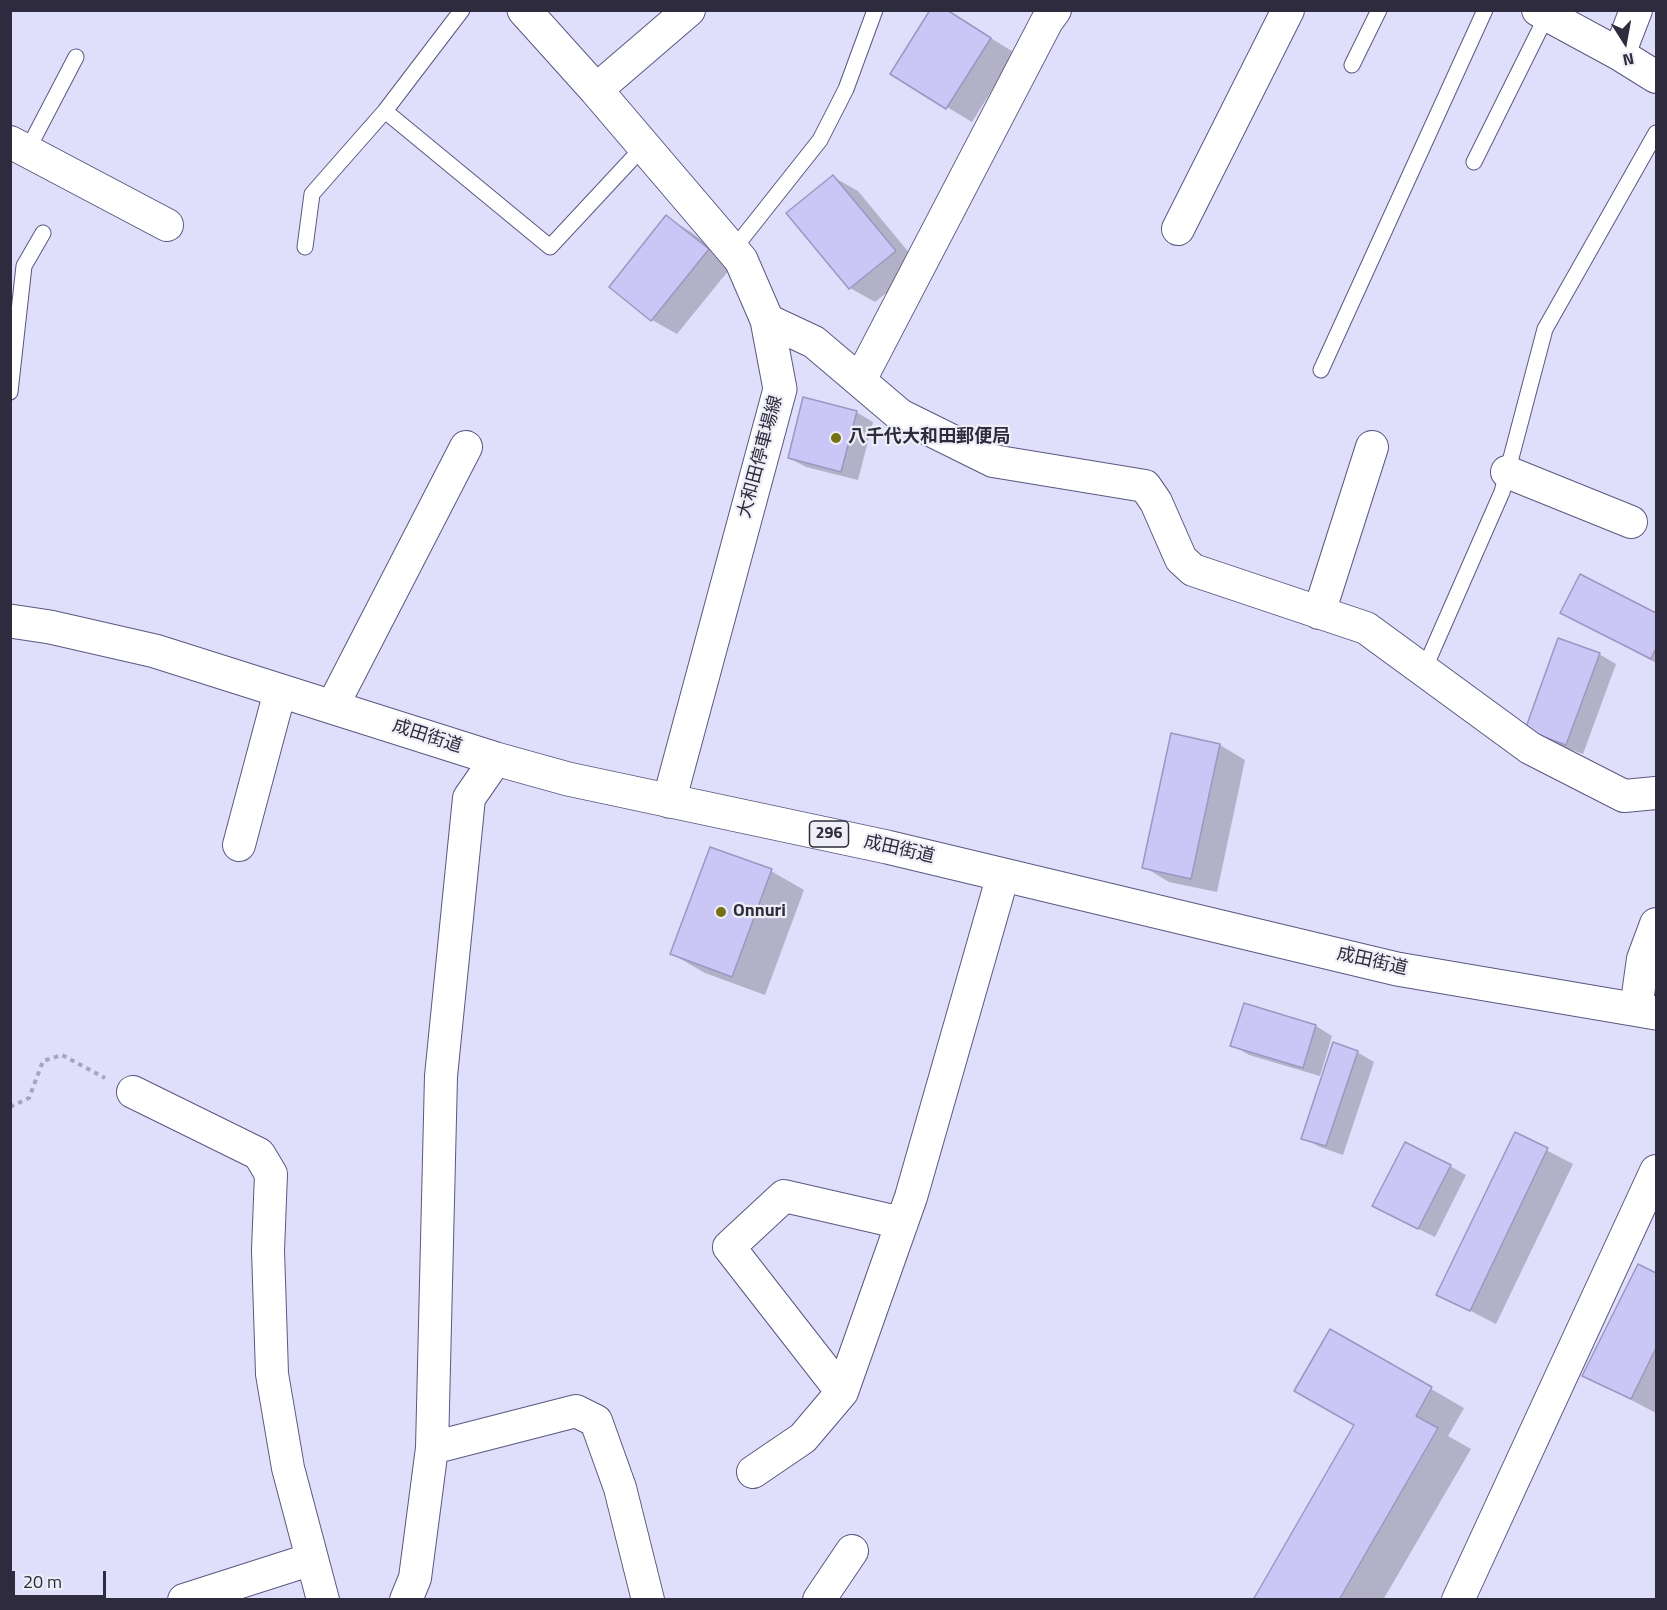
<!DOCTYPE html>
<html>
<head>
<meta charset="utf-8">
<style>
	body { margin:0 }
	#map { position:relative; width:1667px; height:1610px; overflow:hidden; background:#dfdefb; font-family:"Titillium Web",sans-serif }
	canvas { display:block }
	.frame { position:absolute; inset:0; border:12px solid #2d2b3d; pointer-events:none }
	.north { position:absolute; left:1595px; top:12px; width:60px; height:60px; -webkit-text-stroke:4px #eeeef7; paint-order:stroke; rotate:169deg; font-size:16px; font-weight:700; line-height:24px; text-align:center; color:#2d2b3d }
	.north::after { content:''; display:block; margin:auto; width:21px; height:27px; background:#2d2b3d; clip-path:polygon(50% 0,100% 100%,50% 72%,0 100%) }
	.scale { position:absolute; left:12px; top:1571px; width:94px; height:27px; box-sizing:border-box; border:3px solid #2d2b3d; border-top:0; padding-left:8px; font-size:18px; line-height:21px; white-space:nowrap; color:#2d2b3d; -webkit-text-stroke:4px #eeeef7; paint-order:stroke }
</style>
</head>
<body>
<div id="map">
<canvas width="1667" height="1610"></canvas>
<div class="frame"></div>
<div class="north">N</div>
<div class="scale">20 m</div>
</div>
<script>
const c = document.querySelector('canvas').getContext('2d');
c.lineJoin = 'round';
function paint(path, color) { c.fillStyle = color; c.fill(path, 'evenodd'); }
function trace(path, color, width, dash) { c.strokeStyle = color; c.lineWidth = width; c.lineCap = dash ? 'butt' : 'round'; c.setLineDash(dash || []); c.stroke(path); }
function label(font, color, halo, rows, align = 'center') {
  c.font = font + ' "Titillium Web","Noto Sans JP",sans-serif'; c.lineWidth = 4.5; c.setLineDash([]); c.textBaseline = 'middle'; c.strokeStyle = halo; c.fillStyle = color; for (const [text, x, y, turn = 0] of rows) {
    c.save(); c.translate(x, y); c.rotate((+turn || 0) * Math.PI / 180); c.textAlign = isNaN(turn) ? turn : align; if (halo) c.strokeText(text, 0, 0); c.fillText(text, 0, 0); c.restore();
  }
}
const shadow = new Path2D(`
	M960,19L1015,53L972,122L892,74Z
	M833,177L858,191L920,266L875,302L850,288Z
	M666,217L691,232L733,265L677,334L652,320Z
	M856,412L873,422L858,480L806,467L789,458Z
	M1581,576L1656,615V663L1562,612Z
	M1599,654L1616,664L1583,754L1543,739L1527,730Z
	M1220,745L1245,760L1217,892L1169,882L1144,867Z
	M771,871L804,890L765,995L705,973L672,954Z
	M1245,1005L1316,1026L1332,1036L1320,1076L1249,1055L1232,1045Z
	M1357,1052L1374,1062L1343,1155L1320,1147L1303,1138Z
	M1515,1134L1573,1164L1496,1324L1438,1294Z
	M1450,1166L1466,1175L1435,1237L1390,1215Z
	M1638,1266L1656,1275V1413L1584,1375Z
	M1331,1331L1464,1408L1448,1436L1471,1449L1383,1600H1255L1356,1424Z`);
const building = new Path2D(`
	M930,10H947L991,38L946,109L890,74Z
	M833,175L896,251L849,289L786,213Z
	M666,215L709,249L651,321L609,287Z
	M803,397L857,411L841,472L788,458Z
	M1580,574L1656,613V648L1651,659L1560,613Z
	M1558,638L1600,653L1566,745L1525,730Z
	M1171,733L1220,744L1191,879L1142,868Z
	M710,847L772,869L732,977L670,954Z
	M1244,1003L1316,1025L1303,1068L1230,1046Z
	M1333,1042L1358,1051L1326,1146L1301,1139Z
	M1515,1132L1548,1148L1470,1311L1436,1295Z
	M1405,1142L1451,1165L1418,1229L1372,1206Z
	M1638,1264L1656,1273V1348L1631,1399L1582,1376Z
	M1330,1329L1432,1387L1416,1416L1438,1428L1339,1600H1253L1354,1425L1294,1391Z`);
const path = new Path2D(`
	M10,1107L29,1098L43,1061L62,1055L105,1078`);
const lane = new Path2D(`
	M462,10L385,111L550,247L644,146
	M1352,65L1379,10
	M27,151L76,57
	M1474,162L1547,15
	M305,247L312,194L385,111
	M732,251L820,140L846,89L875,10
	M1321,370L1485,10
	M10,392L24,266L43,233
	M1423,672L1502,492L1545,329L1656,133`);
const street = new Path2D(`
	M1538,10L1619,54L1656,77
	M1619,54L1636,10
	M596,90L689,10
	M10,142L167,225
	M1178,229L1288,10
	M767,320L814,342L900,415L993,461L1145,486L1156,502L1181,559L1193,570L1366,628L1530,748L1624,796L1656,793
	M860,380L1047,21L1055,10
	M1507,472L1631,522
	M1319,613L1372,447
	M332,707L466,447
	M239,845L280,691
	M1636,1009L1643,959L1656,924
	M133,1092L259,1154L271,1174L268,1250L272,1374L288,1468L323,1600
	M842,1392L729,1247L784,1196L902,1223
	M432,1448L576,1411L596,1421L620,1488L648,1600
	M753,1472L803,1438L842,1392L911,1197L1003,875
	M184,1600L312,1559
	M406,1600L415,1578L432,1448L441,1076L469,798L496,759
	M819,1600L852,1551
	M1458,1600L1656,1171`);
const secondary = new Path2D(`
	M524,10L596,90L741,260L767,320L780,389L669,801`);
const highway = new Path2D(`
	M10,621L50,627L155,651L496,759L568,779L887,847L1397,969L1656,1013`);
const markers = [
	[836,438,6,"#747114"],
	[721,912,6,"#747114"]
];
const shields = [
	[829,834,39]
];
const shieldNames = [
	["296",829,834]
];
const poiNames = [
	["八千代大和田郵便局",848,438],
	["Onnuri",733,912]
];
const streetNames = [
	["大和田停車場線",761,457,-75],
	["成田街道",427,737,18],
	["成田街道",899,850,13],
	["成田街道",1372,962,13]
];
paint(shadow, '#0003');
paint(building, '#cac7f6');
trace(building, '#9a97c3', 1.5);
trace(lane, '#5b5880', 17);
trace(street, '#5b5880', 34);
trace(secondary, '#5b5880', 35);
trace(highway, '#5b5880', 35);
trace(path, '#a6a5bf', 4, [4.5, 4.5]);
trace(lane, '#fff', 15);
trace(street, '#fff', 32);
trace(secondary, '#fff', 33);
trace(highway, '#fff', 33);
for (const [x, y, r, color] of markers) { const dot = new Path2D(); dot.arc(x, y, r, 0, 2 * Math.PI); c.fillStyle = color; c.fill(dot); trace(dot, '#eeeef7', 2); }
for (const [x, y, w] of shields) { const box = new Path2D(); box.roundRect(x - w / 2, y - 13, w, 26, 4.5); c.fillStyle = '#eeeef7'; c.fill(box); trace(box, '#2d2b3d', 1.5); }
label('bold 16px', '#2d2b3d', null, shieldNames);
label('bold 18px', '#2d2b3d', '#eeeef7', poiNames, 'left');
label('18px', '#2d2b3d', '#eeeef7', streetNames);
</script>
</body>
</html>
